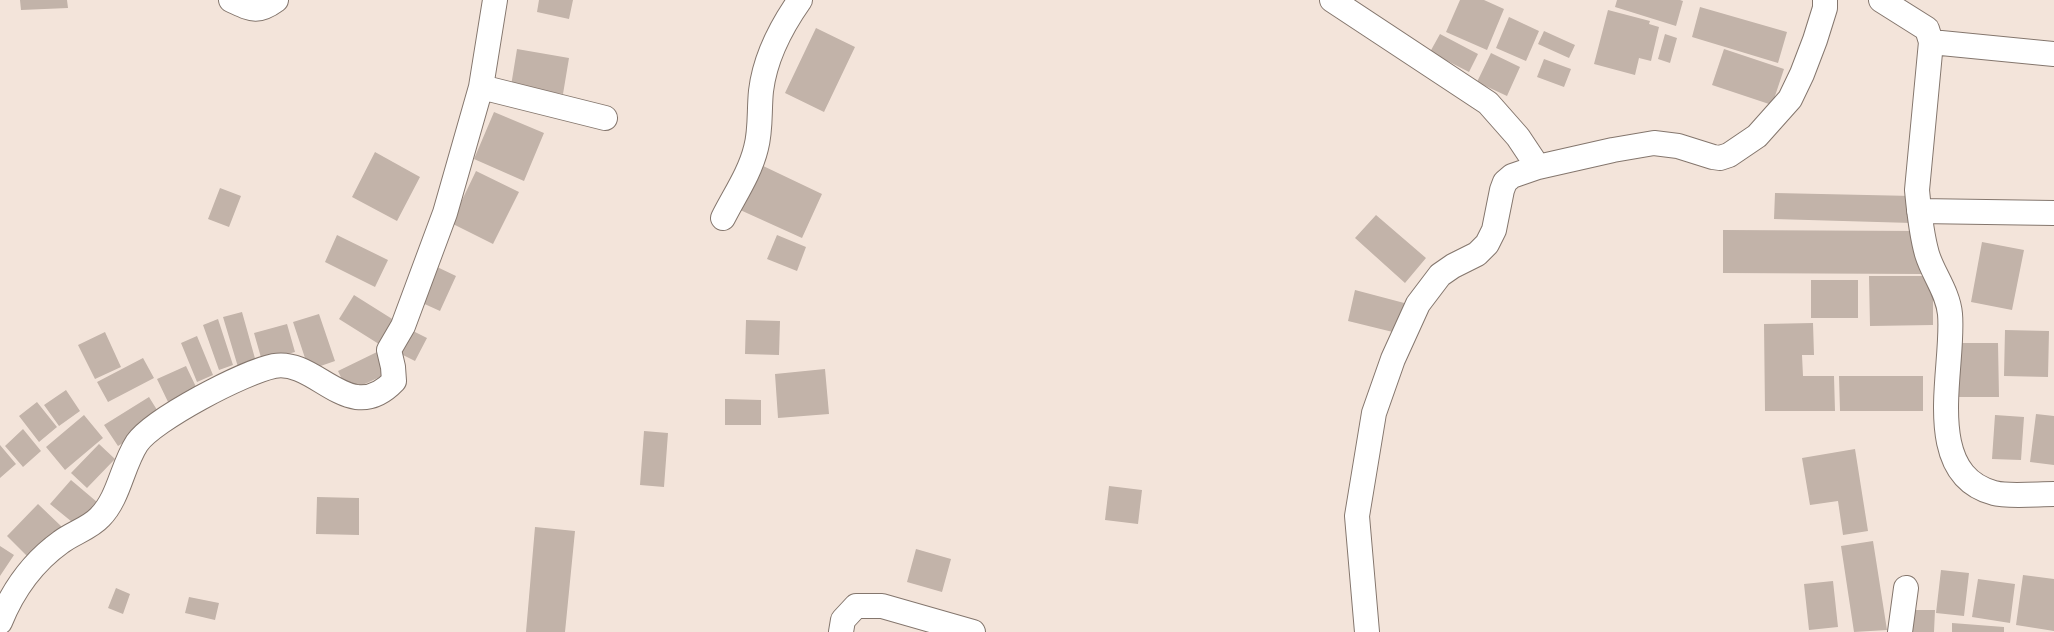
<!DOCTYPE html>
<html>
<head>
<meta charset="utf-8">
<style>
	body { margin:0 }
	canvas { display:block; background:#f3e4da }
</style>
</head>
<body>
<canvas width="2054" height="632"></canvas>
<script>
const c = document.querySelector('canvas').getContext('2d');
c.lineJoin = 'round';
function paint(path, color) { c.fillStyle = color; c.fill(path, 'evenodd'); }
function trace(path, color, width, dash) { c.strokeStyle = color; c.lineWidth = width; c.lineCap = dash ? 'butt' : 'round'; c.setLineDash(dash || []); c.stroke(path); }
const building = new Path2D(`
	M20,0H67L68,8L21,10Z
	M539,0H573L569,19L537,12Z
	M1460,0H1484L1504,9L1487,50L1446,32Z
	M1617,0H1680L1683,1L1676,26L1615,7Z
	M1700,7L1787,32L1778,63L1692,37Z
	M1608,10L1650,21L1649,24L1659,27L1651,61L1639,58L1635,75L1594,64Z
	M1509,17L1539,31L1526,61L1496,48Z
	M816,28L855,47L824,112L785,93Z
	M1544,31L1575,45L1569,58L1538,44Z
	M1440,34L1478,54L1469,72L1430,52Z
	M1665,34L1677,38L1670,63L1658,59Z
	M517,49L569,58L563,94L511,86Z
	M1724,49L1784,69L1772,105L1712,85Z
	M1491,53L1520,67L1507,96L1477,82Z
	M1544,59L1571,69L1564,87L1537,77Z
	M494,112L544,133L524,181L474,159Z
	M375,152L420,177L397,221L352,197Z
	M759,164L822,194L802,238L738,209Z
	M476,171L519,192L493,244L451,223Z
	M220,188L241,196L229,227L208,219Z
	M1775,193L1913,196L1912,223L1774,219Z
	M1376,215L1426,258L1405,283L1355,238Z
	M1723,230L1921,231V274L1723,273Z
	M337,235L388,260L375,287L325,262Z
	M777,235L806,247L797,271L767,259Z
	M1982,242L2024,250L2012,310L1971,302Z
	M435,266L456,276L440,311L418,301Z
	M1869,276H1933V325L1870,326Z
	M1811,280H1858V318H1811Z
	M1355,290L1408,304L1401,334L1348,321Z
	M354,295L397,322L382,346L339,319Z
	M242,312L256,362L238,367L223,317Z
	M319,314L335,361L309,370L293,322Z
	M218,319L233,365L219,370L203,325Z
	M746,320L780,321L779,355L745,354Z
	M1813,323L1814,355H1802L1803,376H1834L1835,411H1765L1764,324Z
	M287,324L295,352L262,361L254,333Z
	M407,328L427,338L415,361L395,351Z
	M2005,330L2049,331L2048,377L2004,376Z
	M105,332L121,367L95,379L78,345Z
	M197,336L213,375L197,382L181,343Z
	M1955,343H1998L1999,397H1956Z
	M377,352L388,373L348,392L338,371Z
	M143,358L154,378L108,402L97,382Z
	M186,366L198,391L169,404L157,379Z
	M825,369L829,414L778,418L775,374Z
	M1839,376H1923V411H1840Z
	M66,390L80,411L59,426L44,405Z
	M149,397L162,418L118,446L104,425Z
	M725,399L761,400V425H725Z
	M37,402L57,427L39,442L19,416Z
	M2036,414L2054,416V465L2030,462Z
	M84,415L103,438L65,470L46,447Z
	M1995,415L2024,417L2021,460L1992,459Z
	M23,429L41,451L23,467L5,446Z
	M644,431L668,433L664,487L640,485Z
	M99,444L115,459L87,488L71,473Z
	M0,445L16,464L0,478Z
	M1855,449L1868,531L1843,535L1838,501L1810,505L1802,458Z
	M71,480L97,502L77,526L50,504Z
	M1109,486L1142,490L1138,524L1105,520Z
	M317,497L359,498V535L316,534Z
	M38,504L62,527L31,560L7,536Z
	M535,527L575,531L565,632H526Z
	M1873,541L1887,630L1854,632L1841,546Z
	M0,546L14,555L0,576Z
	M916,549L951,559L942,592L907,582Z
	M1941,570L1969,573L1964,616L1936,613Z
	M2023,575L2054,579V631L2016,625Z
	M1978,579L2015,584L2010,623L1972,617Z
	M1833,581L1838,627L1809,630L1804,584Z
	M116,588L130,594L123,614L108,608Z
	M189,597L219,603L215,620L185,613Z
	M1909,610H1935L1934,632H1908Z
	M1952,623L2004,627V632H1952Z`);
const minor = new Path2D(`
	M231,0C251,9 257,14 276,0
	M1332,0L1488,103L1518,137L1538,167
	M1881,0L1927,29L1931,42L1917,190C1919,211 1921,233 1927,254C1933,274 1948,292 1950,314C1955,367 1920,473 1994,493C2007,497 2038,494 2054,494
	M1931,42L2054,54
	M481,87L605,118
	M1919,211L2054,213
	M723,218C734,196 750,173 756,148C761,130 759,110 761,91C765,57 781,27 800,0
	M0,622C13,590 33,562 61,542C73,533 90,528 100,517C119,498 122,466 137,443C154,419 244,372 274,366C317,358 349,428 394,381L393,367L389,350L403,326L445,213L481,87L495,0
	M841,632L843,620L856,606H882L973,632
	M1367,632L1357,516L1374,413L1393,359L1418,304L1440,275L1453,266L1477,254L1487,244L1494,230L1502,190L1505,182L1512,176L1538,167L1613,150L1654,143L1678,146L1713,157L1720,158L1729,155L1757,136L1790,99L1802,74L1815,40L1825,8V0
	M1900,632L1906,588`);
paint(building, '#c2b3a9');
trace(minor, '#84766d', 26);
trace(minor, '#fff', 24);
</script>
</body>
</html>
